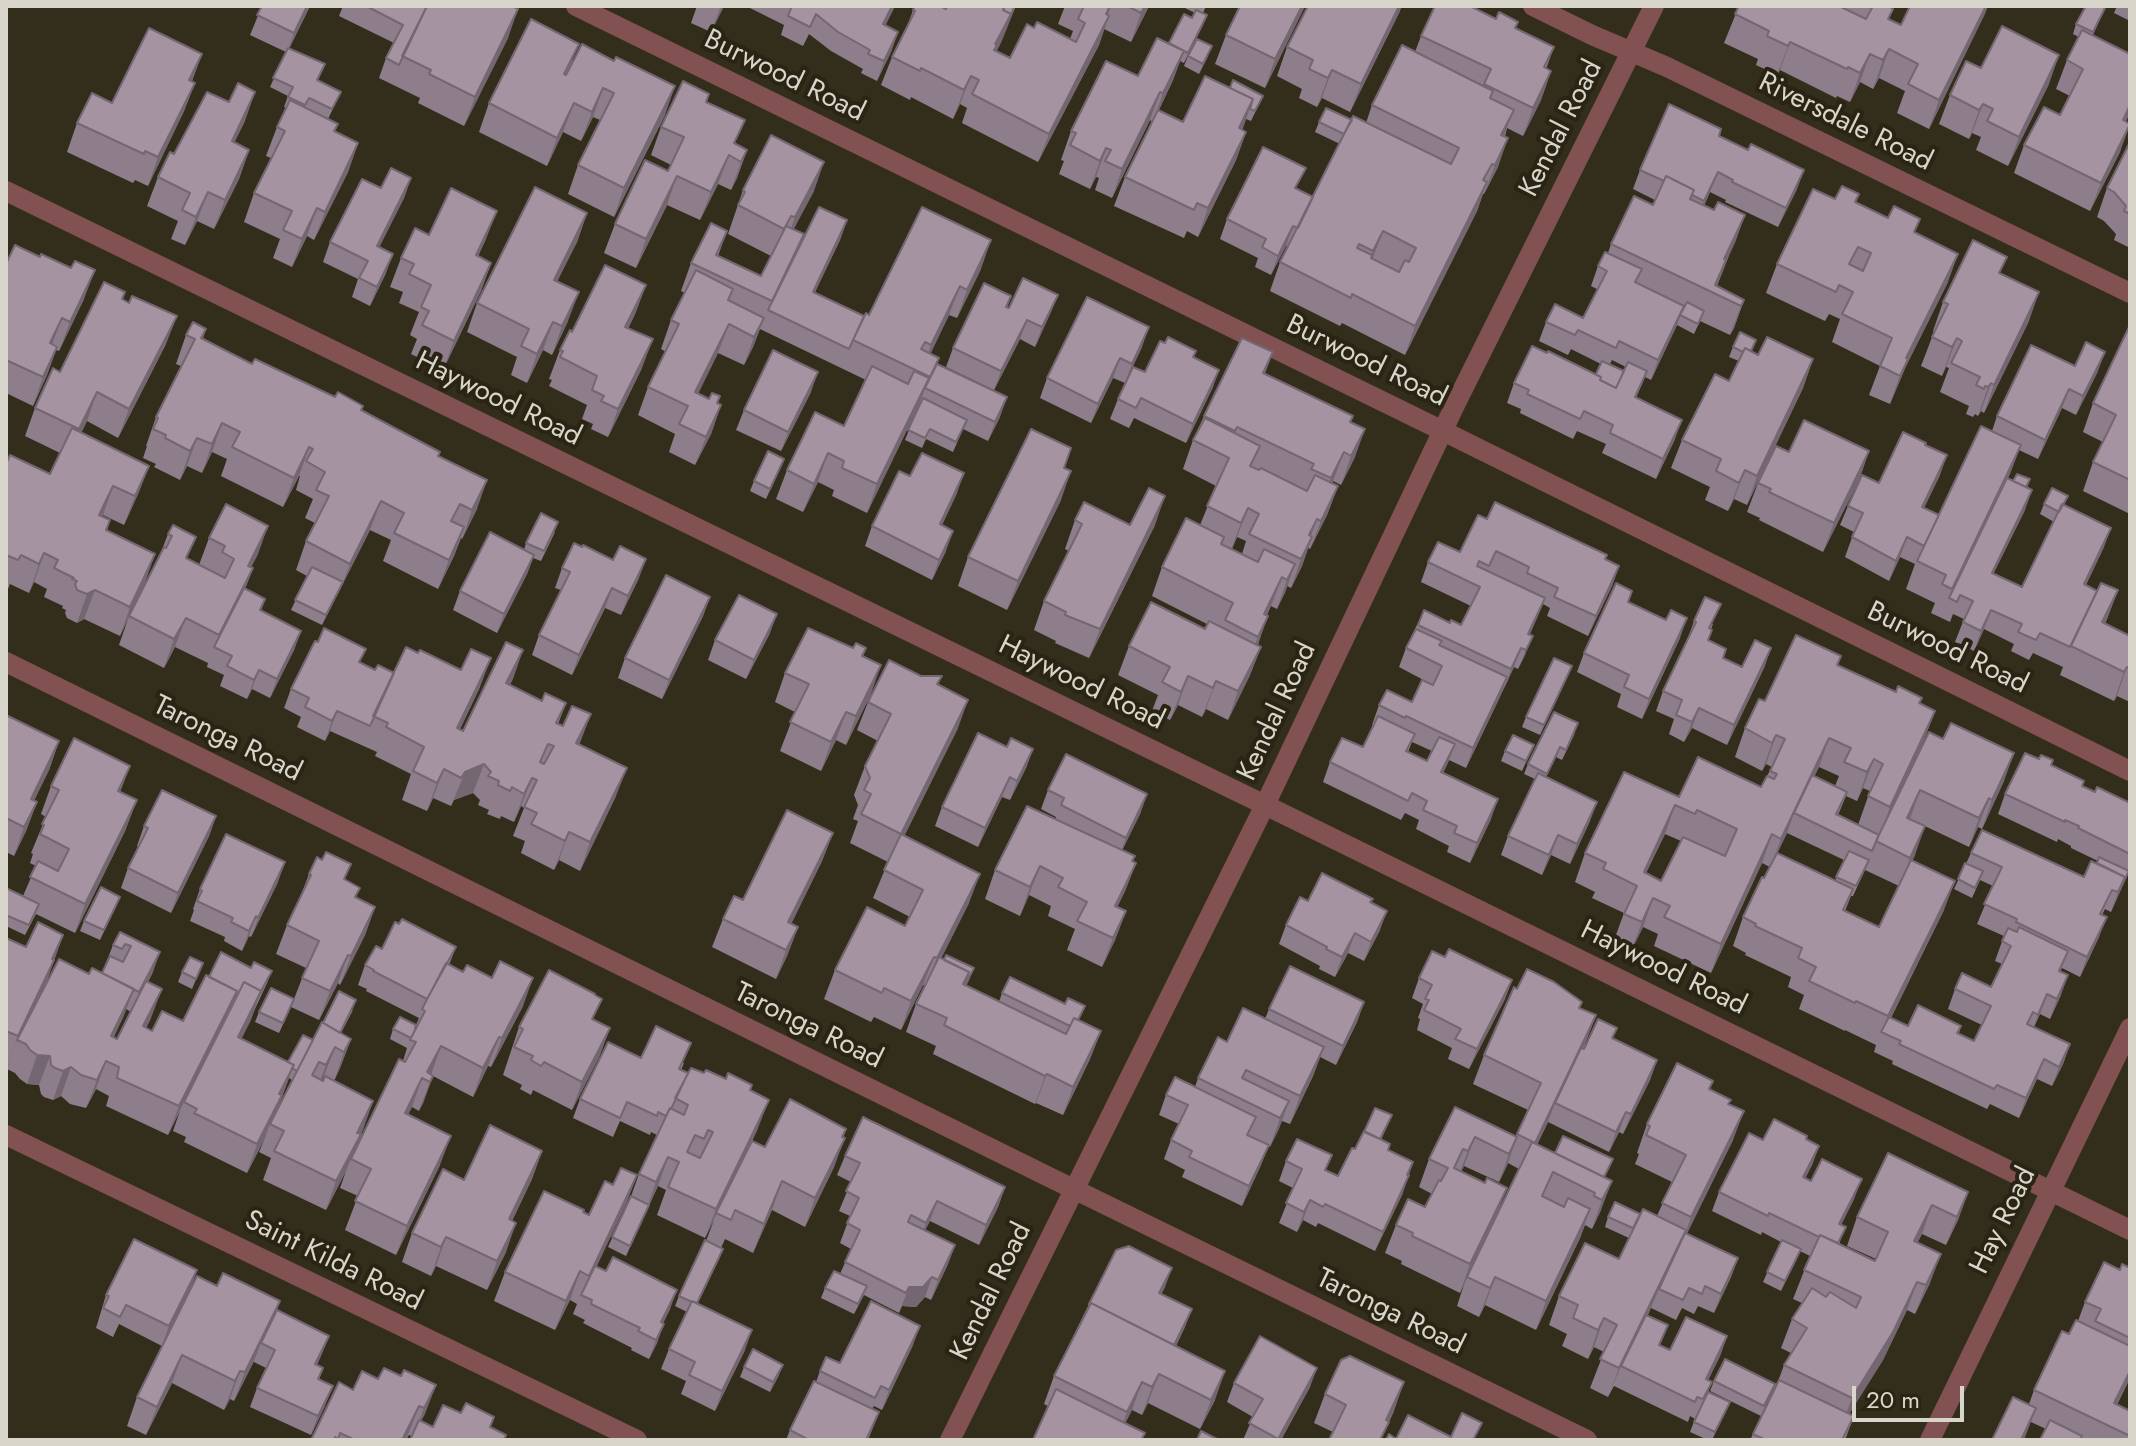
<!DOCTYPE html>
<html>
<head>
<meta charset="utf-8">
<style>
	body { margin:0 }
	#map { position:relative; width:2136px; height:1446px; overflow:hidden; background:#332e1c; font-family:Jost,sans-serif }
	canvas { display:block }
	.frame { position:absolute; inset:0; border:8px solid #d8d5ca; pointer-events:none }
	.scale { position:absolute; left:1852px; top:1386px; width:112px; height:36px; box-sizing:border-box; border:4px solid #d8d5ca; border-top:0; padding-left:10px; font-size:24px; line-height:28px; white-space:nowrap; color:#d8d5ca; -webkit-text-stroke:6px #292413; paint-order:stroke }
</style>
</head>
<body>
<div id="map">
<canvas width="2136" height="1446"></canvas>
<div class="frame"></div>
<div class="scale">20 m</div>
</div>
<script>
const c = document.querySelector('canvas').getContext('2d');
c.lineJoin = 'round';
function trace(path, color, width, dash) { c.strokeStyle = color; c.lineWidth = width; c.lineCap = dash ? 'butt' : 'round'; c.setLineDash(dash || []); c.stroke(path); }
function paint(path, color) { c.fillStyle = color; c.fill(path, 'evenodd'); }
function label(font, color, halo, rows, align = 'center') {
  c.font = font + ' Jost,sans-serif'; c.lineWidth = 8; c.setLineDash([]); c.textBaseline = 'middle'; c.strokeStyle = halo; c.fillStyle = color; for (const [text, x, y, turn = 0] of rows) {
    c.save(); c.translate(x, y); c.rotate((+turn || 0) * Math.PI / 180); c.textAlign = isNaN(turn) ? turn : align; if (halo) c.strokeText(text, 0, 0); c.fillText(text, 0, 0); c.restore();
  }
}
const minor = new Path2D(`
	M576,6L1443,431L2130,771
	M1533,6L1592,35L1667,67L2130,293
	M6,191L1265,805L2130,1230
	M6,662L1051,1178L1587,1440
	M6,1135L637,1440
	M950,1440L1265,805L1455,405L1654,6
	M1930,1440L2130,1028`);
const wall = new Path2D(`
	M262,6H310L289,49L325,64L318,80L341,92L328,119L338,124L335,132L358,143L348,172L314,240L307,236L292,267L273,258L280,239L244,222L254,193L271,158L266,156L277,127L286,108L284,107L288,96L270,87L286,52L250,35Z
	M343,6H512L508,38L464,126L418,103L420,98L379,78L386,58L394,43L339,16Z
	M697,6H724L711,32L691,23Z
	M746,6H895L885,26L898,32L891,52L877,81L861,73L863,69L831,51L809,34L803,46L781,35L784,25Z
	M1065,6H1149L1131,42L1104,29L1099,45L1038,162L962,123L967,108L960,104L953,119L911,97L910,100L881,85L892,57L906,30L913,10L946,9L1008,24L996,51L1010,58L1034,28L1070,39L1073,31L1058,24Z
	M1181,6H1206L1203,13V25L1184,63L1180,61L1173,80L1159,110L1183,122L1230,88L1263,96L1251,121L1246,119L1242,129L1246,132L1236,160L1198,237L1187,231L1184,238L1114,206L1125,177L1152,122L1150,120L1112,198L1095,190L1099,178L1096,177L1090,189L1059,174L1064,161L1061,160L1071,131L1138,76L1192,18L1195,13Z
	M1305,6L1265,88L1215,64L1226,35Z
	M1739,6H1888L1893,9L1889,19L1901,25L1988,6L1929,129L1897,113L1905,91L1879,78L1873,89L1860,82L1850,102L1837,96L1836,98L1780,70L1777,75L1756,65L1758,59L1724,43Z
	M2117,6H2130V21L2114,13Z
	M2105,8L2093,35L2127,52L2130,51V113L2126,121L2120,152L2090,211L2014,173L2024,145L2060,115L2070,96L2056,89L2067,60L2079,37L2073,34L2076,24Z
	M1400,11L1350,112L1322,98L1317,107L1299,98L1302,89L1277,76L1287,47Z
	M1516,28L1554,47L1546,69L1551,71L1541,100L1523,136L1507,128L1498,167L1484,194H1483L1477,211L1405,355L1342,323L1340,326L1270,291L1280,262L1288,247L1286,246L1271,275L1255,267L1258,258L1220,239L1227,219L1298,190L1313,197L1340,144L1315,132L1319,122L1352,120L1366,123L1372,105L1415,52L1421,36Z
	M202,54L192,81L195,83L184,111L148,186L135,180L133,183L67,152L77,123Z
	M1188,56H1208L1199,74L1184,66Z
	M574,59L665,115L614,217L568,194L578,165L600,120L593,117L581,141L563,132L547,166L479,132L489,103Z
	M1981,68L2049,84L2008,166L1976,150L1981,137L1972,133L1969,139L1939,124L1950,95Z
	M706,102L736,144L747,150L737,178L731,190L718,184L700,220L667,205L636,268L604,253L615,224L668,171L671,165L651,155L661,127Z
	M245,121L234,142L249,150L239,179L214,229L197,221L185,245L171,239L178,221L147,206L158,177L174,154Z
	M1719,136L1797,189L1778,227L1725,202L1726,200L1710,192L1704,206L1714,210L1745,215L1717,286L1744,300L1734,328L1730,335L1700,321L1694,334L1677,325L1651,380L1645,377L1636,398L1675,439L1656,479L1602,453L1606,444L1577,431L1573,439L1520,413L1521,409L1507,403L1514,383L1596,374L1601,364L1571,349L1568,355L1539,341L1546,322L1583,318L1597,289L1591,286L1598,266L1608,253L1611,244L1653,205L1655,200L1633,189L1640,170ZM1612,360L1626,367L1624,371L1610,364Z
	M2130,142V248L2114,240L2116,234L2104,221L2097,217L2107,188Z
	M411,178L404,198L379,247L386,273L370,306L352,297L358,279L323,262L330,242L381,188Z
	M743,190L814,191L793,229L800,246L847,220L840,240L815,292L864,316L869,315L981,269L957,318L949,315L930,354L937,365L1000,417L988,441L963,429L953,452L926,439L922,448L905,440L919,405L867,513L832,496L834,490L818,482L803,512L776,499L787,470L844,426L866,380L760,329L753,347L744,365L718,353L698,393L721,405L711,434L695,465L669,452L675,434L638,415L648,387L666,352L661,349L671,320L685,293L681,291L691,263L727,231L718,256L761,276L771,256L728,234Z
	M1859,194L1856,202L1915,233L1948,282L1906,366L1890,404L1869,395L1880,366L1832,342L1840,319L1829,314L1825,321L1766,293L1777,264L1835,199Z
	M587,213L577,242L557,281L568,321L552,355L543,350L527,383L511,375L517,357L467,332L477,303Z
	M429,235L486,239L478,256L491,263L481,291L443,370L411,354L417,339L410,335L419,312L399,303L403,292L390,287L401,258Z
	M6,264L84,299L59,351L56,350L47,375L33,406L6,393Z
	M2001,274L2029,321L1984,413L1981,411L1978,416L1975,414L1973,417L1966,414L1969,406L1940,392L1949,368L1946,367L1942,376L1921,366L1934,332L1933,331L1943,302Z
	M646,285L635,314L628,329L642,368L608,437L591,429L593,424L582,419L587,405L549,386L552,380L549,379L560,350L572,332Z
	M1058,295L1050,314L1035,347L1020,339L994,390L946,367L953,348L1011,296L1007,308H1009Z
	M123,299L166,344L118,438L87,421L81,433L149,466L138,494L124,525L103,515L102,516L110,520L107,531L145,583L120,636L84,619L77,623L67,618L65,613L66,610L62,608L63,606L44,597L47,589L34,582L29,593L10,584L8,589L6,588V464L50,474L60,453L25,436L35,408L60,372Z
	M2130,327V514L2083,491L2093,462L2103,442L2083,432L2093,403Z
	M206,329L203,338L252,364L362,410L439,456L477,509L462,539L461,538L454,556L438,589L383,561L391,540L370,530L322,625L291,610L307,576L296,570L306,541L315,523L305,518L313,499L296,490L300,476H299L283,507L221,476L227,459L212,452L202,473L187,466L180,480L154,467L156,464L143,458L147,446H146L156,417L181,366L176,364L186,335Z
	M1142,347L1125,383L1113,378L1091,423L1040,398L1047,378Z
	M1733,347L1751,351L1758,355L1813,359L1803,388L1747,505L1734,499L1728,511L1705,500L1710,487L1671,468L1682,440L1729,381L1739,361L1729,357Z
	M1273,352L1265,373L1351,422L1355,457L1341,485L1333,481L1332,484L1338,486L1327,515L1310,549L1308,548L1302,566L1291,588L1287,586L1277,609L1271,606L1267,615L1258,645L1261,647L1250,675L1228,720L1206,709L1202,717L1178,705L1170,720L1152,711L1158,695L1118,675L1129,646L1205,629L1207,624L1152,596L1162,567L1200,525L1216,486L1183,469L1193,440L1204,416ZM1237,537L1246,541L1242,554L1232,549Z
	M1193,357L1219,370L1212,389L1186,443L1134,418L1129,428L1110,419L1118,399L1145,372Z
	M2075,366L2098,371L2076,415L2062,408L2038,459L2019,450L2008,478L2013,481L2030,479L2027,488L2025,510L1993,574L2022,587L2054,522L2040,514L2044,504L2068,496L2064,505L2104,547L2086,585L2097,591L2118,590L2105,624L2130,636V702L2117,696L2114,701L2060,675L2063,667L2033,653L2029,660L2011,651L2014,644L1984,629L1974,651L1955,642L1964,619L1953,614L1950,622L1931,613L1935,603L1906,589L1915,564L1900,557L1889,581L1845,557L1854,532L1840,525L1848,506L1925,445L1940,475L1924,508L1939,515L1992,431L1997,416Z
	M811,392L781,451L736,430L744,410Z
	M1869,451L1859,480L1823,552L1759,520L1760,518L1747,512L1758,483L1789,452Z
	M784,459L766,499L750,491L754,481Z
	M1064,468L1061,500L1007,610L958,586L968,557Z
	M910,476L957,493L942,525L946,551L932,580L865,546L872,526Z
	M1487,519L1605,560L1619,566L1612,586L1588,636L1547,616L1550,608L1543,604L1530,634L1525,655L1518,669L1514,667L1466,768L1449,760L1443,773L1491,819L1470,863L1447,852L1449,846L1416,829L1419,820L1405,813L1401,820L1323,782L1330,762L1363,747L1373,726L1372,725L1379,705L1412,702L1433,685L1399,667L1406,648L1424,610L1450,623L1461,625L1471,606L1421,582L1428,562L1460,552ZM1489,571L1522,587H1521L1489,572ZM1412,742L1432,751L1427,761L1408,752Z
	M1075,520L1130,525H1155L1089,658L1055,643L1056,641L1034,630L1044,601L1069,551L1065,549Z
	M173,525L188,560L199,565L209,538L258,554L251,567L253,568L245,589L261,611L301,631L294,650L270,698L252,689L247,699L220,686L224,675L207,667L208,663L175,647L164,668L119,645L129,616L160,555L168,534Z
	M555,532L541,561L533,558L527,574L497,633L453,610L460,591L524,550L526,543Z
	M582,547L613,560L639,578L621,615L605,608L572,675L532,655L539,635L561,590L555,588L562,568Z
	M1632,591L1628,602L1680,638L1642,719L1617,707L1621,694L1577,672L1584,653Z
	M710,597L703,616L662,699L618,678L625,658Z
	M1694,621L1713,624L1711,629L1708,641L1723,658L1742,667L1771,648L1764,668L1727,745L1692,728L1684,742L1669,734L1674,719L1656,711L1663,691L1687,641Z
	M770,633L746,679L708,660L715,640Z
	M853,648H866L863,656L871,694L846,745L836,740L821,771L780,751L795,712L775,702L785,673Z
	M1841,656L1838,666L1935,711L1924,740L1903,786L2004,781L1982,829L1978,827L1969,847L1910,819L1915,855L1912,861L1944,910L1891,1018L1908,1026H1961L1959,1033L1974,1041L1982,1025L1948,1009L1955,989L1991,987L2002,964L1995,961L2004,936L1977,924L1993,886L1980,880L1972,898L1954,889L1971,853L2084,877L2097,863L2098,861L2071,848V846L2058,839L2057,842L1998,814L2005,794L2051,765L2082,786L2095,792L2130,803V877L2127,875L2111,912L2105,909L2102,915L2099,937L2080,977L2062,968L2060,972L2061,995L2050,1019L2040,1014L2034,1027L2070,1044L2063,1064L2052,1086L2037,1079L2019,1118L1990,1104L1987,1109L1892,1064L1893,1061L1874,1052L1876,1045L1845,1030V1031L1799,1009L1804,995L1788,987L1791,977L1745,955L1746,953L1733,946L1743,917L1770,867L1762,863L1711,973L1654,946L1658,934L1643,927L1631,951L1613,943L1624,913L1592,898L1595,892L1575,882L1585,853L1679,797L1761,787L1772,767L1766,764L1762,771L1735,757L1745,728L1765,701ZM1819,767L1839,776L1835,786L1814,776ZM1863,788L1870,791L1858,825L1838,815L1846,796L1857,801ZM1787,833L1844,860L1835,881L1777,853ZM1665,834L1681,841L1661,881L1646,873ZM1865,870L1899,886L1879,927L1845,911L1851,896H1853Z
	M361,663L375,670L480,687L460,729L463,731L513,679L509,685L542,701L566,703L558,724L579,745L616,796L580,871L559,860L554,870L521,853L525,841L513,836L524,808L521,806L514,822L501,816L500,819L487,814L489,810L478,805L480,800L473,793L454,800L451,806L433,798L427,811L402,800L411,774L375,756L377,752L330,731L325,741L297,727L301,717L284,708L291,689Z
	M1572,666L1540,735L1522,727L1526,717Z
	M921,676H942L938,685L958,728L904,836L969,903L941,958L970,978L966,986L999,1002L1002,993L1080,1020L1101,1031L1090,1059L1063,1115L1036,1103L1035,1104L933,1054L936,1046L906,1032L916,1004L925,986L923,985L901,1030L874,1017L871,1022L824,999L835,970L905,926L910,917L873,898L888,862L850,843L858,821L853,819L858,805L854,795L865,766L878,741L857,730L868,702Z
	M6,715L59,741L49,770L34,800L37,802L26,831L14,856L6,852Z
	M1575,733L1562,760L1556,757L1546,777L1590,821L1570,864L1551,855L1542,875L1501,855L1508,836L1535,779L1524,774L1528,764Z
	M1534,745L1522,771L1501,761L1505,751Z
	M1007,747L1033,749L1026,768L1010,800L1002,797L978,847L935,826L942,807Z
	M130,766L120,792L126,829L75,933L36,914L25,935L6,926V888L23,896L36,866L30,863L33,854L31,853L46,817L41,814L51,786Z
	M1048,790L1147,794L1140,814L1122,850L1135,856L1133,861L1136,863L1125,891L1117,907L1126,911L1115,940L1102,967L1067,950L1075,929L1048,916L1051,906L1029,895L1020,916L985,899L995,870L1055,820L1056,817L1041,809Z
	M216,816L209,836L171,913L121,888L128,868L139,847L137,846L144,826Z
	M833,833L822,861L791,924L798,927L787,956L776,979L712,947L723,919L743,900Z
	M309,874L345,880L356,897L375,907L365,935L340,985L338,983L319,1020L291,1007L279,1033L255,1022L259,1012L294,999L306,968L276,954L287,925L300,898Z
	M278,882L251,937L249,936L242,951L224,941L225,937L190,921L194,910L193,909L200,889Z
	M120,897L100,940L80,931L84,921Z
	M1308,901L1371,903L1380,930L1364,961L1348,953L1335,977L1319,969L1320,966L1279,944L1286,925Z
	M120,932L153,972L148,982L151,1018L146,1028L152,1031L183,1021L209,977L268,981L241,1039L288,1062L313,1040L323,1023L353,1010L341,1033L351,1039L340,1068L334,1081L324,1076L322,1080L373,1101L355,1149L403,1061L407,1048L390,1039L393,1029L416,1025L419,1018L366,991L367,989L358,985L365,965L382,949L456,947L449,965L523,1006L491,1067L488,1066L473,1097L433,1076L419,1111L412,1107L408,1115L440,1165L396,1255L345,1230L358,1196L340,1188L346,1171L326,1210L263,1180L271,1158L259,1152L265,1138L247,1173L184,1142L186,1137L173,1131L180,1111L168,1135L106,1106L109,1096L96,1089L86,1108L70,1104L61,1096L53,1100L44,1097L41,1094L39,1085L27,1084L20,1079L15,1073L7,1069L9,1062L8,1065L6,1064V938L26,947L63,935L45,986L89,974L102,973L113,945ZM126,1009L131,1012L117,1039L114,1037ZM289,1078L292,1080L277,1110Z
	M1445,957L1512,980L1505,999L1469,1069L1448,1059L1452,1048L1417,1030L1420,1019L1418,1018L1423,1004L1412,998L1419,978Z
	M203,963L192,989L178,982L182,972Z
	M1364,1002L1357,1022L1336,1065L1320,1057L1313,1076L1290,1124L1282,1121L1270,1147L1268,1146L1261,1165L1242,1206L1182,1177L1185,1170L1164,1159L1171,1140L1179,1124L1159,1115L1166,1095L1195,1087L1198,1078L1227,1042L1265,1019L1269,1009Z
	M1580,1008L1596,1015L1585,1044L1613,1039L1657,1060L1650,1080L1623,1134L1619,1132L1609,1152L1548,1122L1537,1145L1606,1178L1601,1210L1592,1229L1585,1225L1580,1238L1536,1330L1485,1305L1479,1317L1457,1306L1465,1281L1460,1293L1401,1264L1402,1261L1385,1253L1396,1225L1425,1207L1432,1194L1419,1187L1429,1159L1455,1107L1516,1136L1528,1110L1473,1084L1484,1055ZM1508,1163L1519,1169L1498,1213L1461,1172L1464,1166L1499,1182Z
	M594,1020L610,1028L599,1057L572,1110L533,1090L531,1095L520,1089L522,1085L503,1075L519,1027Z
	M641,1058L684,1063L681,1070L688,1073H704L750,1091L758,1128L749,1148L765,1147L846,1129L834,1167L805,1227L772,1210L753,1253L725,1239L721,1248L723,1249L719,1259L698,1303L745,1350L715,1411L681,1394L686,1381L661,1369L669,1349L687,1312L675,1306L679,1296L706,1241L714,1220L705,1238L657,1215L666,1190L658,1186L626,1256L608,1247L630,1199L639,1174L657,1135L651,1132L650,1135L620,1121L613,1137L573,1118L580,1099Z
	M1709,1090L1729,1104L1733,1140L1687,1233L1738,1258L1731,1277L1714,1313L1698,1306L1694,1314L1682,1308L1676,1320L1651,1308L1652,1305L1648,1315L1661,1346L1670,1350L1727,1336L1720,1356L1708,1380V1392L1730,1402L1712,1440H1708L1690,1432L1695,1419L1690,1416L1688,1422L1614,1386L1608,1397L1590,1388L1604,1352L1594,1347L1588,1359L1562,1346L1567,1334L1549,1325L1559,1296L1619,1259L1629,1238L1605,1227L1608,1217L1640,1214L1657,1216L1672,1182L1635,1164L1639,1154L1637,1153L1647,1124Z
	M1392,1115L1381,1140L1388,1150L1413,1162L1402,1195L1375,1251L1318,1223L1316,1227L1303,1220L1297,1232L1279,1223L1293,1188L1279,1181L1286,1161L1338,1176L1355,1149Z
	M1806,1139L1819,1146L1812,1165L1805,1178L1854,1199L1841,1225L1840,1244L1875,1261L1876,1259L1847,1246L1857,1217L1968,1192L1958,1220L1946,1245L1922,1234L1917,1243L1930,1283L1915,1314L1907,1310L1883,1360L1849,1414L1854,1416L1845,1440H1750L1776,1387L1784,1365L1791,1353L1781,1348L1792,1319L1802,1303L1793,1299L1810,1256L1800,1251L1781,1291L1763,1282L1781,1242L1762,1232L1761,1235L1712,1211L1719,1192L1763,1140Z
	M542,1151L532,1179L512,1221L506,1252L487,1290L436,1266L431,1276L402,1262L412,1233L464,1180Z
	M845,1156L1005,1187L998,1207L979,1245L930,1221L925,1230L955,1245L948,1264L931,1300L925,1297L916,1307L902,1306L899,1313L864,1295L854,1314L821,1298L825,1288L840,1274L851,1249L840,1243L850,1216L839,1211L851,1182L837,1175Z
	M637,1175L626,1204L596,1266L670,1309L663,1323L657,1343L649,1359L631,1350L632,1348L583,1323L585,1320L573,1314L577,1304L570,1300L555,1330L494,1301L505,1272L583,1212L589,1215L613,1185Z
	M2130,1268V1378L2117,1405L2130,1436V1440H2040L2046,1429L2031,1422L2029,1404L2034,1390L2078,1321L2085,1302L2120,1270Z
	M197,1270L190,1290L162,1346L119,1324L113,1337L96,1328L106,1295Z
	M217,1286L280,1301L277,1310L329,1336L317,1365L323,1368L319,1380L325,1406L311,1435L250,1407L257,1388L266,1368L254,1362V1361L234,1401L230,1399L224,1410L172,1383L146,1435L127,1426L137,1397Z
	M1165,1287L1161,1294L1192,1309L1184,1329L1176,1346L1215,1400L1200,1429L1148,1403L1142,1415L1132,1410L1125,1423L1048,1406L1044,1404L1054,1376L1089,1304Z
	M913,1345L882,1410L874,1406L872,1409L879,1412L868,1440H786L790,1430L816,1382L820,1371Z
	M744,1367L779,1375L770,1392L740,1377Z
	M401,1376L436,1385L421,1421L433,1427L461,1413L494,1417L412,1436L409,1435L406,1440H311L353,1390L378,1379Z
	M1714,1381L1771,1394L1761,1416L1710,1391Z
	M1234,1383L1310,1387L1281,1440H1243L1253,1417L1227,1402Z
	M1325,1394L1394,1411L1389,1422L1333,1432L1314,1423Z`);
const shadedWall = new Path2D(`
	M307,6H310L287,53L294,33Z
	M721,6H724L711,32Z
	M892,6H895L876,44L883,24Z
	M1015,6H1016L1001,43L992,60L995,44Z
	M1111,6L1103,28L1109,16L1099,45L1038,162L1049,134L1106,14Z
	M1145,6H1149L1131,42L1141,13Z
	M1302,6H1305L1265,88L1275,59Z
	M1399,6H1402L1400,11L1350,112L1361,84Z
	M1986,6H1988L1985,14L1929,129L1939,100Z
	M518,9L508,38L464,126L475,97Z
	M1207,15L1203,25L1184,63L1188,53Z
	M898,32L891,52L877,81L884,61Z
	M1790,42L1780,70L1777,75L1788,46Z
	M1889,49L1879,78L1873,89L1883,60Z
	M1184,51L1173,80L1153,122L1163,93Z
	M202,54L191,83L189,80Z
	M1870,54L1860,82L1850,102L1860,73Z
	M2059,55L2049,84L2008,166L2019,137Z
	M1332,70L1322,98L1317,107L1328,78Z
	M1551,71L1541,100L1523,136L1533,108Z
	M971,76L960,104L953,119L964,90Z
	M195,83L184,111L148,186L158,157Z
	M675,86L665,115L614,217L624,188Z
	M603,88L593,117L581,141L592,112Z
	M255,92L245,121L221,170L232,141Z
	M1160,92L1150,120L1112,198L1122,169Z
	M1253,99L1243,128L1229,157L1239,128Z
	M574,103L563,132L547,166L557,138Z
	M1983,104L1972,133L1969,139L1979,110Z
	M2130,105V113L2112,149L2123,120Z
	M1514,110L1503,138L1501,135Z
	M2130,124L2120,152L2090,211L2101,183Z
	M1246,132L1236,160L1198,237L1208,208Z
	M1508,138L1498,167L1484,194L1495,165Z
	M358,143L348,172L314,240L325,212Z
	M1106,148L1096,177L1090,189L1100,161Z
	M249,150L239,179L214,229L225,200Z
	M747,150L737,178L731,190L741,162Z
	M729,155L718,184L700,220L711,192Z
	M824,162L814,191L785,246L795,217Z
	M1804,170L1797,189L1778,227L1786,208Z
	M1718,172L1710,192L1697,220L1704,201Z
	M677,176L667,205L636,268L646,239Z
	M411,178L404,198L370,266L377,246Z
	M1487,182L1477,211L1405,355L1415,326Z
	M208,192L197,221L185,245L196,217Z
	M317,208L307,236L292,267L302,239Z
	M497,211L486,239L465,284L476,255Z
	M587,213L577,242L544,308L554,280Z
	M1745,215L1735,243L1726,262L1714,293H1712L1724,259Z
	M847,220L840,240L806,311L813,292Z
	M1293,226L1286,246L1271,275L1278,256Z
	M1383,231L1372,260L1363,280L1373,251Z
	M991,240L981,269L957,318L967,290Z
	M393,254L386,273L370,306L377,287Z
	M1958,254L1948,282L1906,366L1890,404L1906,358Z
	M491,263L481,291L443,370L454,341Z
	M95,270L84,299L59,351L70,322Z
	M646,285L635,314L614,356L625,327Z
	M960,286L949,315L921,374L931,345Z
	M579,292L568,321L552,355L562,326Z
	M2039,292L2029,321L1984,413L1994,385Z
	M1058,295L1050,314L1035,347L1042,327Z
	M1744,300L1734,328L1730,335L1741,306Z
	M1684,306L1677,325L1651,380L1658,360Z
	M177,316L166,344L118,438L129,409Z
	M62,318L51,347L50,343Z
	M764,318L753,347L744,365L754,337Z
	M1027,320L1020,339L994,390L1001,371Z
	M553,322L543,350L527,383L537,354Z
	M729,324L718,353L685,421L695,392Z
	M1149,327L1142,347L1125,383L1132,364Z
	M1957,338L1946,367L1942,376L1952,347Z
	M653,339L642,368L608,437L618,409Z
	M57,347L47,375L33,406L43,377Z
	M2105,352L2098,371L2076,415L2083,396Z
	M1120,358L1113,378L1091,423L1098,404Z
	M1813,359L1803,388L1747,505L1757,476Z
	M1219,370L1212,389L1186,443L1193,424Z
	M818,372L811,392L781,451L788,432Z
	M929,378L918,407L867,513L877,484Z
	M1991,383L1981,411L1978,416L1988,387Z
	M2069,389L2062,408L2038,459L2045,440Z
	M97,392L87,421L69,458L79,429Z
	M1007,397L1000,417L988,441L995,422Z
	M721,405L711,434L695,465L706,437Z
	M1682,420L1675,439L1656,479L1663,459Z
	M222,423L212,452L202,473L212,444Z
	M1365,429L1355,457L1341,485L1351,456Z
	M197,438L187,466L180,480L190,451Z
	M2021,445L2010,474L1951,599L1949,598L1942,618L1952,589Z
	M309,447L299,476L283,507L294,478Z
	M1869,451L1859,480L1823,552L1834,523Z
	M1344,452L1333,481L1321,507L1331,478Z
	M828,453L818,482L803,512L814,484Z
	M1947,455L1940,475L1915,526L1922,507Z
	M149,466L138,494L124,525L135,496Z
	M1745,470L1734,499L1728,511L1739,483Z
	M1071,471L1061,500L1007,610L1018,581Z
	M964,473L957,493L933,544L940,524Z
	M487,480L477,509L462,539L472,510Z
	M113,486L103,515L88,544L99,515Z
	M1338,486L1327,515L1310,549L1321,521Z
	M2032,490L2025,510L1984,593L1992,573Z
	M1165,496L1155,525L1089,658L1100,629Z
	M381,501L370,530L322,625L326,615L343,582L350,564Z
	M1248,508L1237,537L1230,552L1241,523Z
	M1317,519L1306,549L1312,537L1302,566L1291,588L1309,535Z
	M268,526L258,554L237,594L248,566Z
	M464,527L454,556L438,589L449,560Z
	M2111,528L2104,547L2077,603L2084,584Z
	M953,531L946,551L932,580L939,560Z
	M1907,537L1900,557L1889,581L1896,561Z
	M44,553L34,582L29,593L39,564Z
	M155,554L145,583L120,636L130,607Z
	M534,555L527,574L497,633L504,614Z
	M646,559L639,578L621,615L628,596Z
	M1295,564L1285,593L1277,609L1287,580Z
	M1619,566L1612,586L1588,636L1596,616Z
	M253,568L242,597L214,647L219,635Z
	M1282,577L1271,606L1256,636L1264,614Z
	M612,588L605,608L572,675L579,655Z
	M95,590L84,619L77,623L87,594Z
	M2118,590L2107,619L2092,651L2102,622Z
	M710,597L703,616L662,699L669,680Z
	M1545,598L1537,618L1523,649L1528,634Z
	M1991,610L1984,629L1974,651L1981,631Z
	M777,614L770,633L746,679L754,660Z
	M1268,616L1258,644L1247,665L1258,637Z
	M186,618L175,647L164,668L174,639Z
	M1687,618L1680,638L1642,719L1649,699Z
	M301,631L294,650L270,698L277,679Z
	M1533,636L1525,655L1518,669L1526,650Z
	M1261,647L1250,675L1228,720L1238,691Z
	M1521,648L1514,667L1504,689L1511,669Z
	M1771,648L1764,668L1727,745L1734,725Z
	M523,650L513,679L496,712L506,683Z
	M491,658L480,687L447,757L457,728Z
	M881,665L871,694L846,745L856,716Z
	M1572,666L1568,676L1540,735L1544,725Z
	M2127,667L2117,696L2114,701L2124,672Z
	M259,670L252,689L247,699L254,680Z
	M1188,676L1178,705L1170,720L1181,692Z
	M1507,677L1500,697L1466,768L1473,748Z
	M1216,681L1206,709L1202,717L1213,688Z
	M968,700L958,728L891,863L901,834Z
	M1699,708L1692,728L1684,742L1692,722Z
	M337,711L330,731L325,741L332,721Z
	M1935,711L1924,740L1880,835L1890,807Z
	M846,712L836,740L821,771L831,742Z
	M591,714L580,743L566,772L576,743Z
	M1776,735L1766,764L1762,771L1772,743Z
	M1829,738L1819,767L1796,814L1794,813L1787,833L1771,867L1781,839Z
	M59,741L49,770L21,828L31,799Z
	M1455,744L1448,763L1434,792L1441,772Z
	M1033,749L1026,768L1010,800L1017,781Z
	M2014,753L2004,781L1982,829L1992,800Z
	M1874,759L1863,788L1857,801L1867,772Z
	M484,764L473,793L454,800L451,806L465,772Z
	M130,766L119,794L118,791Z
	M627,768L616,796L580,871L590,842Z
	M444,769L433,798L427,811L437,783Z
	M1010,777L1002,797L978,847L985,828Z
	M532,778L521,806L514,822L524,794Z
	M1920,790L1910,819L1907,818Z
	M1147,794L1140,814L1119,857L1126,838Z
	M1989,798L1978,827L1969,847L1979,818Z
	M1498,799L1491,819L1470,863L1477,843Z
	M137,800L126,829L75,933L85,904Z
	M37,802L26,831L14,856L24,827Z
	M1597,802L1590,821L1570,864L1577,844Z
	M1675,805L1665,834L1633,900L1644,872Z
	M216,816L209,836L171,913L178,893Z
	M1925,826L1915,855L1900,887L1910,858Z
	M569,832L559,860L554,870L565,841Z
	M833,833L822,861L778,951L788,922Z
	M1772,834L1762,863L1711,973L1721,944Z
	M1558,835L1551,855L1542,875L1549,855Z
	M285,862L278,882L251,937L258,918Z
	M1136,863L1125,891L1104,935L1115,906Z
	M1040,866L1029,895L1020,916L1030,887Z
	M2129,871L2125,881L2111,912L2118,892Z
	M980,874L969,903L927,987L937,958Z
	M1955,881L1944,910L1883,1033L1882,1032L1888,1016Z
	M1653,898L1643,927L1631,951L1642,922Z
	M375,907L365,935L340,985L351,956Z
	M1126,911L1115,940L1102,967L1113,938Z
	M1387,911L1380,930L1364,961L1371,942Z
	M256,916L249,936L242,951L249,931Z
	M2107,917L2099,937L2080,977L2087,957Z
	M798,927L787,956L776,979L786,950Z
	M1355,933L1348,953L1335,977L1342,957Z
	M63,935L44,989L17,1040L8,1065L18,1036Z
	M160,952L153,972L132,1012L139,992Z
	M348,955L338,983L319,1020L330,991Z
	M934,957L923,985L901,1030L911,1001Z
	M272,971L258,1000L251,1020L228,1066L238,1037Z
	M2068,975L2061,995L2050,1019L2057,999Z
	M533,978L523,1006L491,1067L502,1038Z
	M1512,980L1505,999L1469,1069L1477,1049Z
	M134,989L123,1018L100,1065L111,1036Z
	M162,989L151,1018L133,1055L143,1026Z
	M237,991L226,1019L184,1102L168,1135L179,1106Z
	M2047,994L2040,1014L2031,1034L2038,1015Z
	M1364,1002L1357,1022L1336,1065L1343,1046Z
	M1596,1015L1585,1044L1555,1103L1548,1122L1524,1171L1535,1143Z
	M610,1028L599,1057L572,1110L582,1082Z
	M1101,1031L1090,1059L1063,1115L1073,1087Z
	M499,1037L488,1066L473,1097L483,1068Z
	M351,1039L340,1068L334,1081L344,1052Z
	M2070,1044L2063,1064L2052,1086L2059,1067Z
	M441,1046L431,1075L427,1072Z
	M335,1047L324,1076L315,1094L326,1065Z
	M1324,1047L1313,1076L1290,1124L1300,1096Z
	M37,1055L50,1056L39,1085L27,1084Z
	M2044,1059L2037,1079L2019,1118L2026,1098Z
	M1657,1060L1650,1080L1623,1134L1631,1114Z
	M106,1061L96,1089L86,1108L97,1080Z
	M294,1065L271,1125L270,1124L265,1138L247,1173L257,1144L279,1094Z
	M71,1067L61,1096L53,1100L63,1071Z
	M1047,1074L1036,1103L1035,1104L1045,1076Z
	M433,1076L423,1104L419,1111L430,1082Z
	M422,1078L412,1107L394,1142L405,1113Z
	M769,1100L758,1128L705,1238L716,1209Z
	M373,1101L363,1130L350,1155L361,1134L352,1159H351L346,1171L326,1210L336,1181L357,1133Z
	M1289,1101L1279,1129L1270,1147L1280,1118Z
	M1744,1111L1733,1140L1681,1246L1691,1217Z
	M1626,1112L1619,1132L1609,1152L1616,1132Z
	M846,1129L836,1155L845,1138L834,1167L805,1227L815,1198Z
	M451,1136L440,1165L396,1255L407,1226Z
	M1475,1137L1464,1166L1457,1179L1468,1151Z
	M1517,1137L1507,1166L1499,1182L1509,1154Z
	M1269,1145L1261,1165L1242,1206L1249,1186Z
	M1819,1146L1812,1165L1796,1197L1803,1177Z
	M542,1151L532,1179L499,1248L509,1219Z
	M668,1157L658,1186L646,1211L656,1182Z
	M637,1175L626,1204L583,1296L589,1276Z
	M1409,1175L1402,1195L1375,1251L1383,1232Z
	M1862,1179L1854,1199L1832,1243L1839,1224Z
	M782,1181L772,1210L753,1253L764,1224Z
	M1612,1181L1601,1210L1592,1229L1602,1200Z
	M1005,1187L998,1207L979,1245L986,1225Z
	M1507,1188L1496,1217L1460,1293L1470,1264Z
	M1968,1192L1958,1220L1946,1245L1957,1217Z
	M1310,1200L1303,1220L1297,1232L1304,1212Z
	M937,1201L930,1221L919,1242L926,1223Z
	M1932,1205L1922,1234L1904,1270L1914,1241Z
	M1590,1209L1580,1238L1536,1330L1546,1301Z
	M516,1223L506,1252L487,1290L497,1261Z
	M1686,1230L1675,1258L1659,1289L1652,1305L1623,1367L1621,1366L1608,1397L1619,1368Z
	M446,1237L436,1266L431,1276L441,1247Z
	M955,1245L948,1264L931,1300L938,1280Z
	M723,1249L719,1259L692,1314L696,1304Z
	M1801,1249L1797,1259L1781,1291L1785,1281Z
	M1941,1254L1930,1283L1915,1314L1926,1285Z
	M1738,1258L1731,1277L1714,1313L1721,1294Z
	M1172,1268L1165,1287L1152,1313L1159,1293Z
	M197,1270L190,1290L162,1346L169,1326Z
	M580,1271L570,1300L555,1330L566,1301Z
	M932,1277L925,1297L916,1307L902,1306L899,1313L909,1287Z
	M1495,1277L1485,1305L1479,1317L1490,1288Z
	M1917,1282L1907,1310L1883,1360L1841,1427L1852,1398Z
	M677,1290L670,1309L654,1342L661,1322Z
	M280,1301L269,1330L261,1343L254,1361L234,1401L245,1372Z
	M1192,1309L1184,1329L1162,1373L1170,1354Z
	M1604,1318L1594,1347L1588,1359L1598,1330Z
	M664,1324L657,1343L649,1359L656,1340Z
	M920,1326L913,1345L882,1410L889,1390Z
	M752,1330L745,1350L715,1411L722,1391Z
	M329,1336L321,1356L307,1383L315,1364Z
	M1727,1336L1720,1356L1699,1399L1706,1379Z
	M182,1355L172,1383L146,1435L157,1407Z
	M783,1365L779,1375L770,1392L773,1382Z
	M1317,1368L1310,1387L1281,1440H1278Z
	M240,1371L230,1399L224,1410L235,1381Z
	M1225,1371L1215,1400L1200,1429L1211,1400Z
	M2130,1371V1378L2107,1425L2114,1403Z
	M1159,1374L1148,1403L1142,1415L1152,1387Z
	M1142,1382L1132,1410L1117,1440L1127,1412Z
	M1404,1382L1394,1411L1380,1440L1386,1420Z
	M436,1385L425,1414L413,1437L424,1408Z
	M333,1386L325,1406L311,1435L318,1416Z
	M419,1406L406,1440H402Z
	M2036,1408L2024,1440H2021Z
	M879,1412L868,1440H866Z`);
const building = new Path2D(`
	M262,6H307L294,33L257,15Z
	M366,6H427L399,65L386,58L403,25Z
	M427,6H512L518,9L475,97L429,74L431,70L402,56Z
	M792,6H892L883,24L898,32L884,61L868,54L870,50L838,32L816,14L810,27L788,16Z
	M915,6H940L946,9L947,6H1000L1004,8L1003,10L1011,14L995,44L997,45L994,50L1010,58L1027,24L1034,28L1037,22L1076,42L1085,23L1078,19L1084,6H1110L1106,14L1109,16L1049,134L972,94L979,80L971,76L964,90L921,68L920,71L892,57L915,11L913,10Z
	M1001,6H1015L1011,14L1003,10L1004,8Z
	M1127,6H1145L1141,13Z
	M1240,6H1302L1275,59L1226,35Z
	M1308,6H1399L1361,84L1332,70L1328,78L1309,69L1313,60L1287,47Z
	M1435,6H1470L1496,19L1499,12L1518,22L1515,28L1554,47L1544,67L1551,71L1533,108L1484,84L1491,69L1421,36Z
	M1739,6H1839L1866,19L1873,6H1888L1893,9L1888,19L1901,25L1910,6H1986L1939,100L1908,84L1918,64L1889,49L1883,60L1870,54L1860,73L1848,67L1847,69L1790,42L1788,46L1767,36L1769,31L1735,14Z
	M2086,6H2101L2105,8L2093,32L2076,24Z
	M1196,10L1207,15L1188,53L1169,43L1184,14L1192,18Z
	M531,19L579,44L564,74L566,75L582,44L614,61L616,57L675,86L624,188L578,165L614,93L603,88L592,112L574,103L557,138L489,103Z
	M2002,26L2059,55L2019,137L1987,121L1993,109L1983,104L1979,110L1950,95L1966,61L1981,68Z
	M149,28L202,54L189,80L195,83L158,157L145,151L144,154L77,123L92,93L112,103Z
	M2082,30L2130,54V105L2123,120L2130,124L2101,183L2024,145L2044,107L2060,115L2083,69L2067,60Z
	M1157,38L1184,51L1163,93L1160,92L1122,169L1105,161L1111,150L1106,148L1100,161L1070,145L1076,133L1071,131L1106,61L1138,76Z
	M1197,39L1212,46L1203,64L1188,56Z
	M1402,45L1493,91L1490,98L1514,110L1501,135L1508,138L1495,165L1492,164L1483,180L1487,182L1415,326L1352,294L1351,298L1280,262L1353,116L1451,164L1459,148L1372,105ZM1383,231L1416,248L1409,262L1405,260L1399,272L1371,258L1372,255L1357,248L1359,244L1373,251Z
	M288,48L325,64L317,80L341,92L332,109L309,98L305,105L288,97L293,87L273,78Z
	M1205,76L1253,99L1239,128L1246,132L1208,208L1197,203L1194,210L1125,177L1158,110L1183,122Z
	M1233,80L1263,96L1255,111L1250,109L1253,99L1230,88Z
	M683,81L709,94L706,102L745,120L734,143L747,150L741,162L729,155L711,192L677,176L646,239L615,224L645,160L668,171L684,137L661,127Z
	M238,83L255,92L232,141L249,150L225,200L208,192L196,217L182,210L190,193L158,177L170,152L174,154L207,92L229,102Z
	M290,100L338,124L334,131L358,143L325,212L317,208L302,239L283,230L292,211L254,193L285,131L277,127Z
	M1669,104L1721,129L1719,136L1748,150L1751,144L1804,170L1786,208L1732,182L1733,180L1718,172L1704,201L1692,195L1694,190L1666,176L1664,181L1640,170Z
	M1326,108L1352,120L1344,134L1319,122Z
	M771,135L824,162L795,217L791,216L784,229L738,205L745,192L743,190Z
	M2130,142V214L2124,211L2126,206L2114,192L2107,188Z
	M1263,147L1306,168L1295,188L1313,197L1298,228L1293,226L1278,256L1262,247L1266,239L1227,219Z
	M391,168L411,178L377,246L393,254L377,287L359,278L368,261L330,242L362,179L381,188Z
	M1666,176L1694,190L1690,199L1714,210L1718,202L1745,215L1724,259L1726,260L1715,285L1744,300L1741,306L1611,244L1634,196L1653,205Z
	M1842,186L1859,194L1855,202L1888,218L1894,206L1920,219L1914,232L1958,254L1906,358L1908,359L1900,376L1880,366L1892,338L1842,314L1853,292L1839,285L1836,292L1777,264L1813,189L1835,199ZM1858,247L1871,253L1863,271L1849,264Z
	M535,187L587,213L554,280L579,292L562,326L553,322L537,354L521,346L529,329L477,303Z
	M451,188L497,211L476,255L491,263L454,341L422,325L429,311L421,307L431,285L409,274L414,264L401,258L415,228L429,235Z
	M819,207L847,220L813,292L864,316L849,349L768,310Z
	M922,207L991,240L967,290L960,286L931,345L925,342L921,349L939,358L930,377L853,340L866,313L869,315Z
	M711,223L727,231L716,255L761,276L786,226L804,234L772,301L691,263Z
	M1973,240L2007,257L1999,273L2039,292L1994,385L1991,383L1988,387L1985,386L1984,389L1976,385L1980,377L1951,363L1962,341L1957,338L1952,347L1932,337L1948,304L1943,302Z
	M15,245L40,257L41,254L71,268L75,261L95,270L70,322L62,318L50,343L57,347L43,377L6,360V264Z
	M1605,252L1642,269L1635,282L1684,306L1658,360L1619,341L1616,348L1578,330L1575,335L1546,322L1555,304L1583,318L1607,271L1598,266Z
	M605,265L646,285L625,327L653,339L618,409L601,401L604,396L592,390L597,376L560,357L563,351L560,350L570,330L572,332Z
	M696,270L733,289L728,300L764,318L754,337L729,324L695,392L709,399L712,393L720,396L717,403L721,405L706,437L679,424L688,406L648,387L679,324L671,320Z
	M1023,278L1058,295L1042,327L1027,320L1001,371L953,348L984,283L1011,296L1006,307L1009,308Z
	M104,282L125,292L122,299L129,303L132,296L177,316L129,409L97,392L79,429L35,408L53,368L60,372Z
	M1087,297L1149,327L1132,364L1120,358L1098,404L1047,378Z
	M1687,302L1704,311L1698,324L1680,315Z
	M193,322L206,329L201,338L252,364L255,359L335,397L338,392L363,406L361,410L440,452L438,456L487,480L472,510L460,504L451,521L464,527L449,560L394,533L404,513L381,501L350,564L306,541L329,496L316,490L325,472L306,461L313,449L309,447L294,478L232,447L240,432L222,423L212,444L197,438L190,451L165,438L166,435L153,429L158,418L156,417L195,339L186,335Z
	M2129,327H2130V480L2093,462L2116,415L2093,403Z
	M1740,332L1756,340L1751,351L1745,348L1743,352L1733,347Z
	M1168,337L1196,351L1193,357L1219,370L1193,424L1141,398L1136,408L1118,399L1133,367L1145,372L1160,341L1165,343Z
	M1767,337L1813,359L1757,476L1745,470L1739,483L1716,471L1721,459L1682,440L1715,374L1729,381L1745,348L1758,355Z
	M1242,338L1273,352L1263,373L1353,416L1350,422L1365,429L1351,456L1344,452L1331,478L1311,469L1314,464L1237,427L1235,431L1204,416Z
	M2086,342L2105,352L2083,396L2069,389L2045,440L1997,416L2031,345L2075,366Z
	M1532,346L1547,353L1548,351L1601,377L1600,380L1616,388L1628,362L1647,371L1635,397L1682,420L1663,459L1610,433L1613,425L1584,411L1580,419L1527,394L1529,390L1514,383Z
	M773,350L818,372L788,432L744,410Z
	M1602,361L1624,371L1616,388L1600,380L1601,377L1596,374Z
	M937,364L1007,397L995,422L925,388Z
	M872,366L908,384L914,371L929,378L877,484L842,468L844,461L828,453L814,484L787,470L815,412L844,426Z
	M923,398L967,420L956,442L930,429L925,438L908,430Z
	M1205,418L1260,446L1250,466L1259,470L1261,468L1307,491L1315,475L1338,486L1321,521L1317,519L1309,535L1312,537L1301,559L1249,534L1259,514L1248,508L1241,523L1207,506L1229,458L1193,440Z
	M1804,420L1869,451L1834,523L1769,492L1771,489L1758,483L1776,446L1789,452Z
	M1981,426L2021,445L1952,589L1942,584L1946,575L1917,561Z
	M72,428L149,466L135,496L113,486L99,515L110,520L106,530L155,554L130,607L95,590L87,594L77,590L75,584L77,581L72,579L74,578L54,568L58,560L44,553L39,564L21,555L18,560L6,555V464L10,455L50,474Z
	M1031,429L1071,448L1064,468L1071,471L1018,581L968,557Z
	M1903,432L1926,443L1925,445L1947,455L1922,507L1939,515L1924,546L1907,537L1896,561L1852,537L1863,513L1848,506L1862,475L1879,483Z
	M768,451L784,459L770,489L754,481Z
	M922,453L964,473L940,524L953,531L939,560L872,526L899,471L910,476Z
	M2017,474L2030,479L2026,487L2013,481Z
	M2007,478L2032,490L1992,573L2022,587L2062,504L2111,528L2084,584L2097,591L2070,647L2040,633L2036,640L2018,632L2022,624L1991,610L1981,631L1963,622L1973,601L1960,595L1957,602L1949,598Z
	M1149,488L1165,496L1100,629L1065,615L1066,612L1044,601L1082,524L1075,520L1084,502L1130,525Z
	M2052,488L2068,496L2059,512L2044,504Z
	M1495,502L1607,555L1605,559L1619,566L1596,616L1554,597L1558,588L1527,573L1529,567L1496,551L1489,566L1479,561L1477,566L1545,598L1528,634L1533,636L1526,650L1521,648L1511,669L1418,625L1424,610L1450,623L1451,620L1461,625L1480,587L1428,562L1438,542L1460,552L1478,515L1487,519Z
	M226,504L268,526L248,566L253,568L219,635L186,618L174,639L129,616L164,547L166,548L172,536L168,534L173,525L196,537L186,558L225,578L234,559L222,552L225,546L209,538Z
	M541,513L558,522L544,551L526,543Z
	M1186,518L1224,537L1221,544L1258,562L1264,549L1295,564L1287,580L1282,577L1264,614L1268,616L1258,637L1225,620L1233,603L1162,567Z
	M490,532L534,555L504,614L460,591Z
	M574,543L582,547L583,545L613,560L620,546L646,559L628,596L612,588L579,655L539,635L570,572L562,568Z
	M312,567L343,582L326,615L295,600Z
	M666,575L710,597L669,680L625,658Z
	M1616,583L1632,591L1628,602L1666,620L1671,610L1687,618L1649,699L1624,687L1629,675L1584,653Z
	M2101,583L2118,590L2102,622L2130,636V668L2127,667L2124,672L2071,646Z
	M244,588L265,599L260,610L301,631L277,679L259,670L254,680L227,666L232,656L214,647Z
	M739,595L777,614L754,660L715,640Z
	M1705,597L1721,604L1709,628L1712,630L1708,640L1726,649L1723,658L1742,667L1755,640L1771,648L1734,725L1699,708L1692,722L1676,715L1682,700L1663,691L1696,622L1694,621Z
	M1151,602L1205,629L1209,621L1261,647L1238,691L1216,681L1213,688L1188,676L1181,692L1162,682L1170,667L1129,646Z
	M324,628L366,649L359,662L375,670L378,665L394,673L370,726L337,711L332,721L305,707L309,698L291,689L315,641L318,642Z
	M808,628L853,648L856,643L866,648L862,656L881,665L856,716L846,712L831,742L790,722L809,684L785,673Z
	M1416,629L1442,641L1439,645L1507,677L1473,748L1406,716L1405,718L1379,705L1387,690L1412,702L1422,680L1433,685L1442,666L1406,648Z
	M1796,635L1841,656L1837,665L1896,692L1898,686L1922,698L1919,703L1935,711L1890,807L1868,796L1883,764L1874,759L1867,772L1844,762L1851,748L1829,738L1781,839L1772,834L1721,944L1664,917L1670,906L1653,898L1642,922L1624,914L1637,886L1603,869L1606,863L1585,853L1624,772L1679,797L1698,757L1761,787L1767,776L1774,779L1777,774L1770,771L1785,739L1776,735L1772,743L1745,728L1759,699L1765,701ZM1675,805L1695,814L1697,810L1737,829L1725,856L1683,837L1661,881L1644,872Z
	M506,642L523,650L506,683L542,701L545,693L566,703L556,723L563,726L572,706L591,714L576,743L627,768L590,842L569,832L565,841L531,824L537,813L524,807L537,780L532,778L524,794L512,787L510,791L498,785L499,781L488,776L491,772L484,764L465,772L461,778L444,769L437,783L413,771L424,747L386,727L388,723L373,716L406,647L418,653L420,650L461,670L471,649L491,658L457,728L463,731ZM548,744L554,746L544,764L540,762Z
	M1554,658L1572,666L1544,725L1526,717Z
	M889,660L921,676H942L937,684L968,700L901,834L861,814L871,794L864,790L870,778L865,766L891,714L868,702Z
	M1554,712L1578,723L1566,750L1560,747L1547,774L1528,764Z
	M6,715L59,741L31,799L37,802L24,827L6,818Z
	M1378,716L1415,734L1406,751L1427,761L1439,737L1455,744L1441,772L1498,799L1477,843L1454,833L1457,826L1423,810L1427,801L1412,793L1408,801L1330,762L1342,738L1363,747Z
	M1951,723L2014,753L1992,800L1989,798L1979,818L1920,790L1907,818L1925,826L1910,858L1876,841L1929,732L1943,739Z
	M978,733L1007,747L1011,738L1033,749L1017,781L1010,777L985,828L942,807Z
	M1513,735L1534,745L1526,761L1505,751Z
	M74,738L130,766L118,791L137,800L85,904L30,877L38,861L58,871L69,849L40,834L44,825L42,824L59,790L51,786Z
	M2025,753L2039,759L2041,755L2053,760L2051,765L2084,781L2082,786L2095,792L2097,787L2130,803V854L2078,828L2079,826L2065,820V822L2005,794Z
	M1066,754L1147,794L1126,838L1061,805L1064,798L1048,790Z
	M1538,773L1597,802L1577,844L1558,835L1549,855L1508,836Z
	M1812,775L1847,792L1836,814L1879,835L1872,851L1794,813Z
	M162,790L216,816L178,893L128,868L148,828L144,826Z
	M1027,806L1135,856L1132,861L1136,863L1115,906L1126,911L1113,938L1077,921L1087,902L1058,887L1063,878L1040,866L1030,887L995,870Z
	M787,810L833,833L788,922L798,927L786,950L723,919L734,896L743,900Z
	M1982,830L2084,877L2091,861L2125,877L2118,892L2112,890L2100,914L2107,917L2087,957L2016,922L2017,919L1984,904L2002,867L1971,853Z
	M226,834L285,862L258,918L256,916L249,931L231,922L233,918L197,901L202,891L200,889Z
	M901,834L980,874L937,958L934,957L911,1001L884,988L882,993L835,970L867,907L905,926L923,890L884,870Z
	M1849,851L1869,860L1856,886L1836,877Z
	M326,852L351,864L344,879L360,888L355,897L375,907L351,956L348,955L330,991L302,978L319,941L287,925L311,875L309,874L317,857L322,860Z
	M1777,853L1853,889L1843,910L1879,927L1911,860L1955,881L1888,1016L1856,1001L1855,1003L1809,981L1816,967L1798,958L1802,948L1755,926L1756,924L1743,917L1762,877L1764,878Z
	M2099,857L2129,871L2121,886L2125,877L2097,863Z
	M1965,863L1983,871L1975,888L1958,879Z
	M1322,873L1373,899L1370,902L1387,911L1371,942L1355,933L1342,957L1326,949L1327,947L1286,925L1300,897L1308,901Z
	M101,887L120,897L104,930L84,921Z
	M6,888L39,904L29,925L8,916L6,920Z
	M402,919L456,947L427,999L373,971L374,970L365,965L376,946L382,949L395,922L399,924Z
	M38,922L63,935L52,959L54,960L18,1036L6,1031V938L26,947Z
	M2019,927L2068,951L2059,971L2068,975L2057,999L2047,994L2038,1015L2033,1012L2027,1024L2070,1044L2059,1067L2044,1059L2026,1098L1997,1085L1994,1089L1899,1044L1901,1041L1881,1032L1889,1017L1908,1026L1918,1005L1961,1026L1957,1033L1974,1041L1991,1006L1955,989L1962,973L1991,987L2011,946L2002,941L2008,928L2017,932Z
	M120,932L160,952L139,992L102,973L110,956L123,962L131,946L125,944L122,949L113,945Z
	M1449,949L1512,980L1477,1049L1455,1039L1461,1029L1424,1010L1429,1000L1425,999L1432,985L1419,978L1432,951L1445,957Z
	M221,952L251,968L254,962L272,971L261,991L244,982L235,1000L234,999L237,991L209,977Z
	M946,955L974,968L965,985L969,972L944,960Z
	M190,957L203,963L196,979L182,972Z
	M939,957L969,972L963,984L1066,1034L1074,1018L1101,1031L1073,1087L1047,1074L1045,1076L944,1025L947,1018L916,1004Z
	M59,959L89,974L92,968L134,989L111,1036L117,1039L146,981L162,989L143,1026L152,1031L162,1011L183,1021L206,975L237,991L179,1106L117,1078L119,1067L106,1061L97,1080L81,1075L71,1067L63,1071L55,1068L51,1065L50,1056L37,1055L30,1050L26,1044L17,1040Z
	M500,961L533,978L502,1038L499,1037L483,1068L441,1046L427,1072L433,1076L430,1082L422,1078L405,1113L451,1136L407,1226L355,1201L371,1169L351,1159L399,1059L405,1062L416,1042L410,1040L425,1011L422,1009L446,963L463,972L467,965L492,978Z
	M1290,966L1364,1002L1343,1046L1269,1009Z
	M1527,969L1554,982L1582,1002L1579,1008L1596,1015L1535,1143L1517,1134L1541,1083L1484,1055L1514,987L1517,989Z
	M549,970L595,994V995L602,999L592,1019L610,1028L582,1082L544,1062L541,1066L531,1060L533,1056L514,1047L523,1029L519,1027Z
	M1010,977L1065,1004L1068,998L1085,1006L1078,1020L1074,1018L1070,1026L1002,993Z
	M244,982L261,991L238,1037L294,1065L279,1094L282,1095L257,1144L194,1113L197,1109L184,1102Z
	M271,988L294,999L283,1023L259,1012Z
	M339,991L356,1000L340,1033L323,1023Z
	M1243,1008L1324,1047L1300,1096L1246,1070L1242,1078L1289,1101L1280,1118L1198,1078L1218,1037L1227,1042Z
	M400,1017L416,1025L415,1028H416L411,1038L393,1029Z
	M1598,1019L1617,1028L1612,1038L1657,1060L1631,1114L1626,1112L1616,1132L1555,1103L1581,1048L1584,1049Z
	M322,1022L351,1039L344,1052L335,1047L326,1065L319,1062L312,1075L323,1081L325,1076L373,1101L357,1133L361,1134L336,1181L274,1151L284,1131L270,1124Z
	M656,1026L691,1043L679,1069L688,1073L671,1109L670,1108L666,1116L658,1112L657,1116L627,1102L620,1118L580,1099L608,1042L641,1058Z
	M303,1035L313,1040L297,1071L292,1068L294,1065L288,1062Z
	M1677,1063L1713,1081L1709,1089L1731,1100L1728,1104L1744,1111L1691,1217L1662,1203L1686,1155L1646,1135L1650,1126L1647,1124Z
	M691,1068L704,1073L706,1070L726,1079L728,1073L752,1085L750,1090L769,1100L716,1209L668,1187L679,1162L668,1157L656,1182L639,1174L670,1108L684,1115L688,1105L675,1098ZM708,1130L713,1132L700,1158L687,1152L695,1135L704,1139Z
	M1175,1077L1256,1117L1247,1135L1269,1145L1249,1186L1189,1157L1192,1151L1171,1140L1188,1105L1166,1095Z
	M790,1099L846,1129L842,1137L845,1138L815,1198L782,1181L764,1224L735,1210L731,1220L716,1213L752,1141L765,1147Z
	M1455,1107L1517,1137L1509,1154L1475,1137L1468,1151L1463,1149L1454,1168L1485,1183L1487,1178L1507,1188L1470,1264L1412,1236L1413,1233L1396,1225L1408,1199L1425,1207L1439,1180L1441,1181L1448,1168L1429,1159Z
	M1375,1108L1392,1115L1380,1139L1364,1132Z
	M863,1117L1005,1187L986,1225L937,1201L926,1223L911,1215L908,1222L955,1245L938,1280L932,1277L923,1287H909L906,1293L845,1262L860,1230L847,1223L859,1198L846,1191L860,1163L845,1156Z
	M1774,1119L1807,1136L1806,1139L1819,1146L1803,1177L1811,1181L1822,1159L1862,1179L1839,1224L1846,1227L1838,1243L1820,1235L1819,1237L1769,1213L1768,1216L1719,1192L1749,1133L1763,1140Z
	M490,1125L542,1151L509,1219L516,1223L497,1261L446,1237L441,1247L412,1233L443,1169L464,1180Z
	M1364,1131L1390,1144L1388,1150L1413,1162L1407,1175H1409L1383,1232L1325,1204L1323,1207L1310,1200L1304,1212L1286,1203L1302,1169L1286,1161L1297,1139L1332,1155L1325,1170L1338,1176L1352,1148L1355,1149Z
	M1563,1136L1613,1159L1604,1177L1555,1153Z
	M1532,1142L1612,1181L1602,1200L1594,1196L1595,1193L1553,1172L1542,1196L1564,1207L1568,1198L1590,1209L1546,1301L1495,1277L1490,1288L1467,1277Z
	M1888,1153L1968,1192L1957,1217L1932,1205L1914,1241L1941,1254L1926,1285L1917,1282L1893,1332L1852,1398L1784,1365L1807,1328L1792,1319L1812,1288L1826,1297L1830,1292L1856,1308L1861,1297L1804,1270L1820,1235L1875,1261L1888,1232L1857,1217Z
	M621,1168L637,1175L589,1276L580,1271L566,1301L505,1272L544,1191L584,1210L583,1212L589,1215L605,1181L613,1185Z
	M631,1196L649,1205L630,1246L612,1237Z
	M1615,1202L1640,1214L1633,1228L1608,1217Z
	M1643,1209L1686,1230L1619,1368L1600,1359L1617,1325L1604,1318L1598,1330L1573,1318L1578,1305L1559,1296L1585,1243L1619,1259Z
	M1685,1233L1738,1258L1721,1294L1705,1286L1702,1294L1689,1288L1683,1300L1659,1289Z
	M134,1239L197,1270L169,1326L126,1305L120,1317L103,1308L109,1296L106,1295Z
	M705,1240L723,1249L697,1303L692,1301V1302L679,1296Z
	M1782,1240L1801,1249L1785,1281L1767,1272Z
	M1129,1246L1172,1268L1159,1293L1192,1309L1174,1345L1091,1303L1089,1304L1116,1250Z
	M613,1257L677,1290L661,1322L664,1324L656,1340L638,1331L640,1328L591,1304L592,1300L581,1295L595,1266L606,1271Z
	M2104,1262L2120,1270L2122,1264L2130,1268V1338L2095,1321L2101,1309L2085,1302Z
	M834,1271L867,1286L858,1304L825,1288Z
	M223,1273L280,1301L245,1372L240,1371L235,1381L182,1355L157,1407L137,1397L197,1276L217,1286Z
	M692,1301L752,1330L722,1391L689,1375L695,1362L669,1349Z
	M871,1301L920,1326L889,1390L881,1386L875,1398L820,1371L826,1357L840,1363Z
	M1091,1303L1225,1371L1211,1400L1159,1374L1152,1387L1142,1382L1127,1412L1054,1376Z
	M277,1310L329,1336L315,1364L323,1368L318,1379L333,1386L318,1416L257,1388L275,1350L261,1343Z
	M1646,1315L1668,1325L1659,1345L1670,1350L1686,1317L1727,1336L1706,1379L1712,1382L1703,1399L1697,1397L1695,1402L1621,1366Z
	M2076,1320L2130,1346V1371L2114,1403L2130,1411V1436L2034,1390L2062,1331L2069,1334Z
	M1260,1336L1317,1368L1278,1439L1249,1423L1263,1399L1234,1383Z
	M753,1349L783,1365L773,1382L744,1367Z
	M1350,1356L1404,1382L1386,1420L1389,1422L1380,1440H1329L1346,1405L1325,1394L1341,1360Z
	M1725,1359L1775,1384L1764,1406L1714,1381Z
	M384,1368L401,1376L404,1370L436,1385L424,1408L419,1406L402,1440H355L340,1433L338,1439L335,1437L334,1440H311L339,1382L353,1390L362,1371L378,1379Z
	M1779,1380L1854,1416L1842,1440H1766L1753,1434Z
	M814,1381L879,1412L866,1440H809L790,1430Z
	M1056,1389L1145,1433L1141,1440H1033Z
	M1708,1392L1730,1402L1715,1432L1694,1422Z
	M2013,1397L2036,1408L2021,1440H1992Z
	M466,1403L494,1417L490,1427L506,1435L504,1440H410L419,1420L433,1427L443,1405L461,1413Z
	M1462,1413L1482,1423L1473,1440H1386L1389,1434L1396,1439L1408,1415L1451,1437Z
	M2050,1420L2082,1436L2080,1440H2040Z
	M1201,1431L1219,1440H1197Z`);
const streetNames = [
	["Burwood Road",784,77,26],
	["Riversdale Road",1845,123,26],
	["Kendal Road",1562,129,-63],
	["Burwood Road",1366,362,26],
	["Haywood Road",498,400,26],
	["Burwood Road",1947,649,26],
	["Haywood Road",1081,684,26],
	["Kendal Road",1278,712,-65],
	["Taronga Road",227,740,26],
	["Haywood Road",1663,969,26],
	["Taronga Road",808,1027,26],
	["Hay Road",2004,1221,-64],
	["Saint Kilda Road",333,1262,26],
	["Kendal Road",992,1292,-64],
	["Taronga Road",1390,1313,26]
];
trace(minor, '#825151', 20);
paint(wall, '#8e7e8b');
paint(shadedWall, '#746771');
paint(building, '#a593a2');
trace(building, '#746771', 2);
label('28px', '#d8d5ca', '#292413', streetNames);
</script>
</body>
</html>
